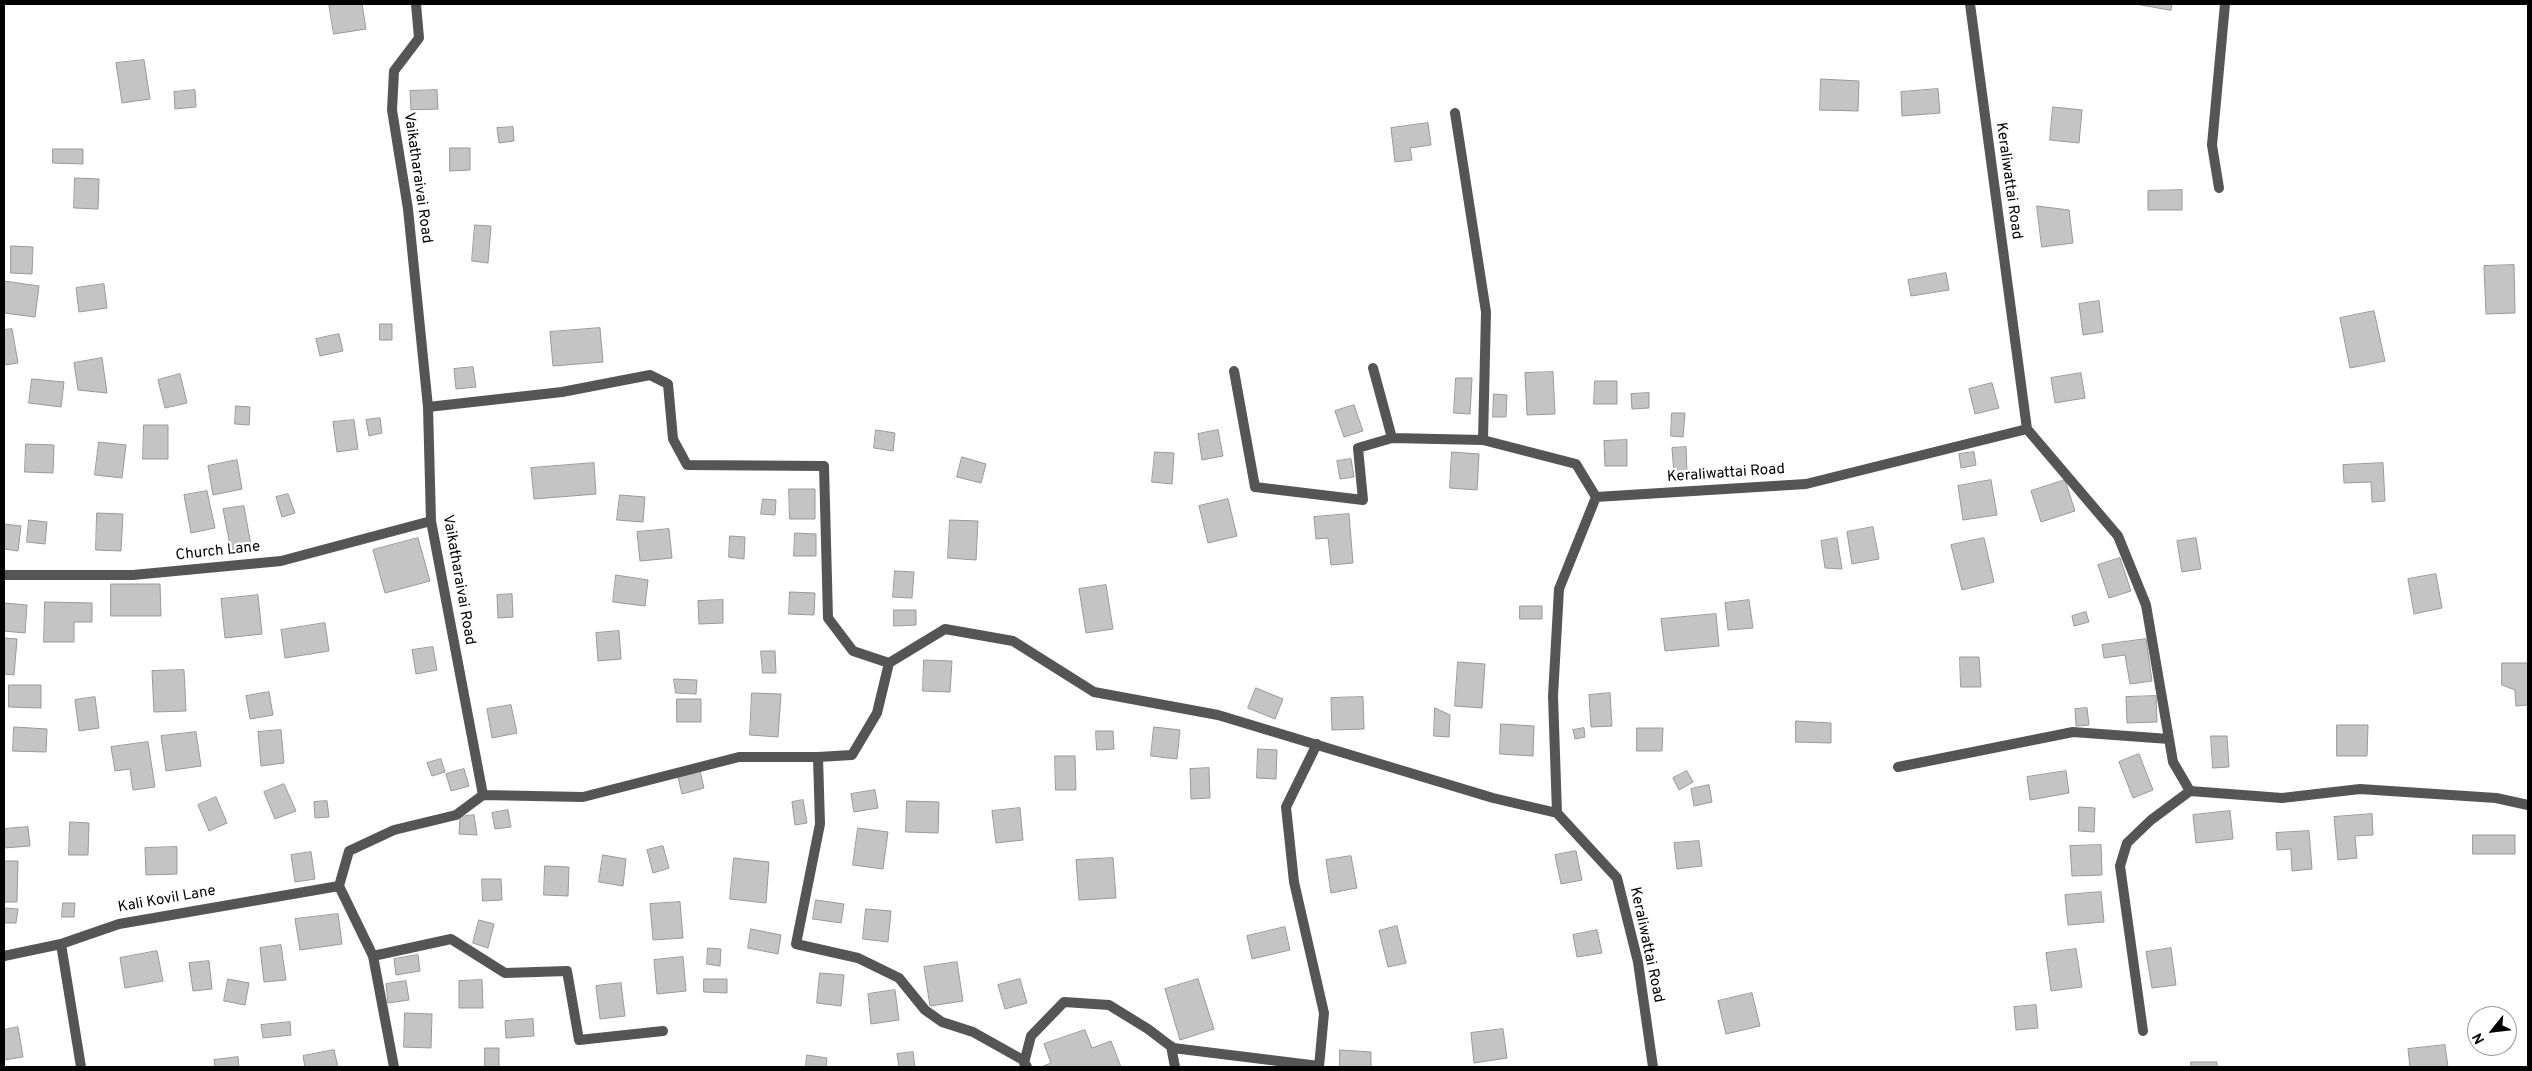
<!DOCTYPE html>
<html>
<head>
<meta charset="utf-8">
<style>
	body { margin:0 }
	#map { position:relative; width:2532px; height:1071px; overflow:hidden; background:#fff; font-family:Overpass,sans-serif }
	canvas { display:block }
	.frame { position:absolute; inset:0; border:5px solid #000; pointer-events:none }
	.north { position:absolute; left:2467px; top:1006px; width:50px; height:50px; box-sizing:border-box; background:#fff; border:1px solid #999; border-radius:50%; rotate:241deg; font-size:14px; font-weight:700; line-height:20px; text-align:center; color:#000 }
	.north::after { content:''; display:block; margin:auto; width:18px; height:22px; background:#000; clip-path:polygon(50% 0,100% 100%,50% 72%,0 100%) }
</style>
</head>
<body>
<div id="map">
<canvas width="2532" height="1071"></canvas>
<div class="frame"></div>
<div class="north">N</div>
</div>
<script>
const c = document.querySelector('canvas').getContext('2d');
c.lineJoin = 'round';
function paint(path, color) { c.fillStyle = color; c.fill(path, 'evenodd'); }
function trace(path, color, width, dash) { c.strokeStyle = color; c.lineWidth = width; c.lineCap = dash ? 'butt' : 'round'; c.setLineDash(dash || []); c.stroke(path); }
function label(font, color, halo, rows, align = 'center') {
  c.font = font + ' Overpass,sans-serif'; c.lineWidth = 4.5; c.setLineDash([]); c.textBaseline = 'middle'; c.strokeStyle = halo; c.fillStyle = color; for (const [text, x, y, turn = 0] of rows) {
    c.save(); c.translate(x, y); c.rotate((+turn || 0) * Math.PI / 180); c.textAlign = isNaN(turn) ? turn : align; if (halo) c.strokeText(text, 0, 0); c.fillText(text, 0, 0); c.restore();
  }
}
const building = new Path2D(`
	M329,4H362L366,29L334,34Z
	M2136,4H2172L2171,10Z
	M144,60L150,99L122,103L116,63Z
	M1821,79L1859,81L1858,111L1820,110Z
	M1938,89L1940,113L1902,116L1901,92Z
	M195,90L196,107L175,109L174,92Z
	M437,90L438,109L411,110L410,91Z
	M2053,107L2082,110L2079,143L2050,140Z
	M1428,123L1431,145L1410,148L1412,160L1395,162L1391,128Z
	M513,127L514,141L499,143L497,128Z
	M450,148H470V170L450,171Z
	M53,149H83V164L53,163Z
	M75,178L99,179L98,209L74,208Z
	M2182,190V210H2148V191Z
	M2037,206L2069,210L2073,243L2042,247Z
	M475,225L491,226L488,263L472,261Z
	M11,246L33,247L32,274L11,273Z
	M2514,265L2515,313L2486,314L2484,266Z
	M1946,273L1949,290L1911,296L1908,280Z
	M4,281L39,286L35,317L4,313Z
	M104,284L107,308L79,312L76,288Z
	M2099,301L2103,332L2083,335L2079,304Z
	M2374,311L2385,361L2350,368L2340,318Z
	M380,324H392V340H380Z
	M600,328L603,362L553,366L550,332Z
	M12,329L18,363L4,365V330Z
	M339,334L343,351L320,356L316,339Z
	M102,358L107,393L78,390L74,363Z
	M473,367L476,387L456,389L454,369Z
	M1553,372L1555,414L1527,415L1525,373Z
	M2081,373L2085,398L2055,403L2051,378Z
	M180,374L187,403L165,408L158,380Z
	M1456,378H1472L1470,414L1454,413Z
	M32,379L64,382L61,407L29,403Z
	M1595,381H1617V404H1594Z
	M1992,383L1999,408L1975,414L1969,389Z
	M1649,393V408L1632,409L1631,394Z
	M1494,394L1507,395L1506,417H1493Z
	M1354,405L1363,431L1344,437L1335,411Z
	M236,406L250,407L249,425L235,424Z
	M1672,413H1685L1683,437L1671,436Z
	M380,418L382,433L369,436L366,420Z
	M354,420L358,449L337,452L333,422Z
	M144,425H168V459H143Z
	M876,430L895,433L893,451L874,448Z
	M1218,430L1223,456L1202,460L1198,434Z
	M1627,440V466H1605L1604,441Z
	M99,442L126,445L122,478L95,475Z
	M26,444L54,445L53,473L25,472Z
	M1686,447L1687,473L1674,474L1672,448Z
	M1155,452L1174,453L1172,484L1152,482Z
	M1452,452L1479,454L1477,490L1450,488Z
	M1974,452L1976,465L1961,468L1959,454Z
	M962,457L986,464L981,483L957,477Z
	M1351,459L1354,477L1340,479L1337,461Z
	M237,460L242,489L213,495L208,466Z
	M594,463L596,494L534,499L531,468Z
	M2383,463L2385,501L2372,502L2371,482L2344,483L2343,465Z
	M1991,480L1997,515L1963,520L1958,486Z
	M2065,480L2075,511L2041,522L2031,491Z
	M789,489H815V519H790Z
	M207,491L215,528L191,533L184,495Z
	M288,494L295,513L282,517L276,497Z
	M620,495L645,497L643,522L617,520Z
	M763,499L776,500L775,515L761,514Z
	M1228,499L1237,536L1208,543L1199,506Z
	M244,506L251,546L231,550L223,509Z
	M97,513L123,514L121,551L96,550Z
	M1349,514L1353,563L1331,565L1328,538L1316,539L1314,517Z
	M29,520L47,522L45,544L27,542Z
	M950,520L978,521L976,560L948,558Z
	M4,524L21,526L18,551L4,549Z
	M1873,527L1879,559L1852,564L1847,532Z
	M669,529L672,558L640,561L637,532Z
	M795,533L816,534V556H794Z
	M730,536L745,537L744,559L729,557Z
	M418,538L430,581L385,593L373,550Z
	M1837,538L1842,569L1825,568L1821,541Z
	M1984,538L1994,582L1962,590L1951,545Z
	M2196,538L2201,569L2182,572L2177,541Z
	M2120,558L2131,591L2109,598L2098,565Z
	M895,571L914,572L912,598L893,597Z
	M2436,574L2442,608L2414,614L2408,579Z
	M616,575L648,580L645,606L613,602Z
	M111,584H160L161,616H111Z
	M1106,585L1113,629L1086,633L1079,589Z
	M790,592L815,593L814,615L789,614Z
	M512,594L513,617L498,618L497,595Z
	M258,595L262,634L225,638L221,599Z
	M723,600V623L699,624L698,601Z
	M1749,600L1753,628L1728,630L1725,603Z
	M45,602L92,603V622H74V642H44Z
	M4,603L27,605L25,633L4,631Z
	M1520,606H1542V619H1520Z
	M894,610H916V625L894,626Z
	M2086,612L2089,622L2074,626L2072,616Z
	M1716,614L1719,646L1665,651L1661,619Z
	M325,623L329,651L285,658L281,630Z
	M619,631L621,659L598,661L596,633Z
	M4,638L17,639L14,675L4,674Z
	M2146,639L2152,681L2130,684L2125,655L2104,658L2102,645Z
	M433,647L437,670L416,674L412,650Z
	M761,651H775L776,673H763Z
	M1960,657H1979L1981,687H1961Z
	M924,660L952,661L950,692L923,691Z
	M1458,662L1485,664L1482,708L1455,706Z
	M2502,663H2528V705L2516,706L2515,690L2502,685Z
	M184,670L186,711L154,712L152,671Z
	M674,679L697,680L696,694L676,693Z
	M9,685H41V708L9,707Z
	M1256,688L1283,699L1275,719L1248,708Z
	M269,692L273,715L250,719L246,696Z
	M752,693L781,694L778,737L750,735Z
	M1610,693L1612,726L1591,727L1589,695Z
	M2156,696L2157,722L2127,723L2126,697Z
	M95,697L99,728L79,731L75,700Z
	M1363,697L1364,729L1332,730L1331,698Z
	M677,699H701V722H677Z
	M511,705L517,733L492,738L487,709Z
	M1435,708L1450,715L1449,737L1434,736Z
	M2087,708L2089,725L2076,726L2075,709Z
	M1796,721L1831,723V743L1796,742Z
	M1501,724L1534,726L1533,756L1500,754Z
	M2337,725H2368L2367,756H2337Z
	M14,727L47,729L46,752L13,751Z
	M1154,727L1180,730L1177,759L1151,756Z
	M1584,728L1585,737L1575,739L1573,730Z
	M1637,728H1663L1662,751H1637Z
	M281,730L284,763L261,766L258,732Z
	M1096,731H1113L1114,749L1097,750Z
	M196,732L201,766L166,771L161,736Z
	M2211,736H2227L2229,767L2213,768Z
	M148,742L155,787L133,790L130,769L115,771L111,747Z
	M1258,749L1277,750L1276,779L1257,778Z
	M2139,754L2153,790L2133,798L2119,762Z
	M1055,756H1075L1076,790H1056Z
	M441,759L445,772L432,776L427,763Z
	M1209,768L1210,798L1191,799L1190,769Z
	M464,769L469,786L451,791L446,774Z
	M700,771L704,788L682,794L678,777Z
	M1687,771L1693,782L1679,790L1673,778Z
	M2066,771L2069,793L2030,800L2027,777Z
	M284,784L296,811L275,819L264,792Z
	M1709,785L1712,802L1694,806L1691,789Z
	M875,790L878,808L854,812L851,794Z
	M216,797L227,823L209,831L198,805Z
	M803,800L807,823L795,825L792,802Z
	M327,801L329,817L315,818L314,802Z
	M907,801L939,802L938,833L906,832Z
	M2079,807L2095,808L2094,832L2079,831Z
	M1020,808L1023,840L996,843L992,811Z
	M508,810L511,827L495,829L492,813Z
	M2230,811L2233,839L2196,843L2193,815Z
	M2372,814L2373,835L2355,836L2357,858L2338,860L2334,817Z
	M474,815L477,835L459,834L460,817Z
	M70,822L89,823L88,855H69Z
	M28,827L30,846L4,848V829Z
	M858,828L888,832L883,869L853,865Z
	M2309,831L2312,869L2292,871L2291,849L2277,850L2276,833Z
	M2473,835H2515V854H2473Z
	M1699,841L1702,866L1677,869L1674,843Z
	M2101,845L2102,875L2072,876L2070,846Z
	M663,846L669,868L653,873L647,850Z
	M177,847V874L146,875L145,848Z
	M1576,851L1582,880L1561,884L1555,855Z
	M311,852L315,879L295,882L291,855Z
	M603,855L626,859L623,886L599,882Z
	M1351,856L1357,888L1331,893L1326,860Z
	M734,858L769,862L766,903L730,899Z
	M1113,858L1116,898L1079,900L1076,860Z
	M4,861H18L17,902H4Z
	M545,866L569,867L568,896L544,895Z
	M482,879H501L502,900L483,901Z
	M2101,892L2104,922L2068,925L2065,895Z
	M816,900L844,904L841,923L813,919Z
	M680,902L683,938L653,940L650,904Z
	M63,903H75L74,917H62Z
	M4,908L18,909L16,923H4Z
	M866,909L891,911L888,942L863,939Z
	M338,914L342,944L300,950L295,919Z
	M479,920L494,924L488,948L473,943Z
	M1397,926L1406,963L1388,967L1379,931Z
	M1285,927L1290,950L1252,959L1247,936Z
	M751,929L781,935L778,954L748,948Z
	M1597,930L1602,953L1577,957L1573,935Z
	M281,945L286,980L264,982L260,948Z
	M708,948L721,949L720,966L707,964Z
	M2171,948L2176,985L2152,988L2146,952Z
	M2076,949L2082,987L2051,991L2046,953Z
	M157,951L163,981L125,988L120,958Z
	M418,955L420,971L396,975L394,959Z
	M683,957L686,991L657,994L654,960Z
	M209,961L212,989L193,991L189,963Z
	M957,962L963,1001L930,1006L924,967Z
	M820,973L844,975L841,1006L817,1003Z
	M228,979L249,983L245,1005L224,1001Z
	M704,979H727V993L704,992Z
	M1020,979L1027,1003L1005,1009L998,985Z
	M1198,979L1214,1029L1180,1040L1165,989Z
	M482,980L483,1008H459V981Z
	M406,981L409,1000L388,1003L386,984Z
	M621,983L625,1016L600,1019L596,986Z
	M895,990L899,1020L871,1024L868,994Z
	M1752,993L1760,1026L1726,1034L1718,1001Z
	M2036,1005L2038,1028L2016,1030L2014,1007Z
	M405,1013L432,1014L431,1048L404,1047Z
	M533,1019L534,1036L506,1038L505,1021Z
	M290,1022L291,1035L263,1038L261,1025Z
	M18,1027L23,1057L4,1060V1030Z
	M1503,1029L1507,1058L1474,1063L1471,1033Z
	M1085,1030L1092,1048L1111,1041L1121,1067H1041L1051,1063L1044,1044Z
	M2445,1045L2448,1067H2410L2408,1049Z
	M485,1048H499V1067H485Z
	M334,1050L338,1067H305L303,1056Z
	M1340,1050L1371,1052V1067H1340Z
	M913,1052L915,1067H899L897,1054Z
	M807,1055L827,1058L826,1067H806Z
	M238,1057L239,1067H215L214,1060Z
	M2191,1062H2217V1067H2191Z`);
const street = new Path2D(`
	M1455,113L1486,312L1483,440
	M2219,188L2212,145L2225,4
	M1373,368L1392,438
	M1234,371L1255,487L1363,500L1358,448L1392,438L1483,440L1576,464L1596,497
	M428,407L562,392L650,375L668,384L673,439L687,465L824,466L828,618L853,651L889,663
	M2027,429L2118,536L2146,605L2173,762L2190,791L2282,798L2360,789L2496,798L2528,805
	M4,575H133L281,561L431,521
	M1317,744L1286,807L1294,882L1324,1013L1319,1067
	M818,757L820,824L796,944L858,958L899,978L925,1010L942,1022L973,1032L1023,1060L1027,1067
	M1898,767L2073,732L2169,739
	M483,795L583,797L739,757H818L852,755L877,713L889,663L945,629L1013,641L1094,692L1218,715L1493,798L1557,813
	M61,944L81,1067
	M4,956L61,944L119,924L339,886
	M373,956L451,939L505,973L567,971L579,1040L663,1031
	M2143,1031L2120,866L2127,843L2151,820L2190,791
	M1171,1046L1175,1067
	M1024,1063L1031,1036L1064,1002L1109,1005L1148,1029L1173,1048L1319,1066
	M394,1067L373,956L339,886L349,851L394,830L456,815L483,795L431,521L428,407L408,209L392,110L394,71L419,38L416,4
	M1653,1067L1638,962L1617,878L1557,813L1553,696L1559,589L1596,497L1806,484L2027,429L1970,4`);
const streetNames = [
	["Vaikatharaivai Road",417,178,82],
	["Keraliwattai Road",2008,181,82],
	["Keraliwattai Road",1726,474,-4],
	["Church Lane",218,552,-6],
	["Vaikatharaivai Road",458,580,80],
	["Kali Kovil Lane",167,900,-10],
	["Keraliwattai Road",1646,945,78]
];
paint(building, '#c4c4c4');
trace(building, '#999', 1);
trace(street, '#555', 10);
label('15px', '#000', '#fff', streetNames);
</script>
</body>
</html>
